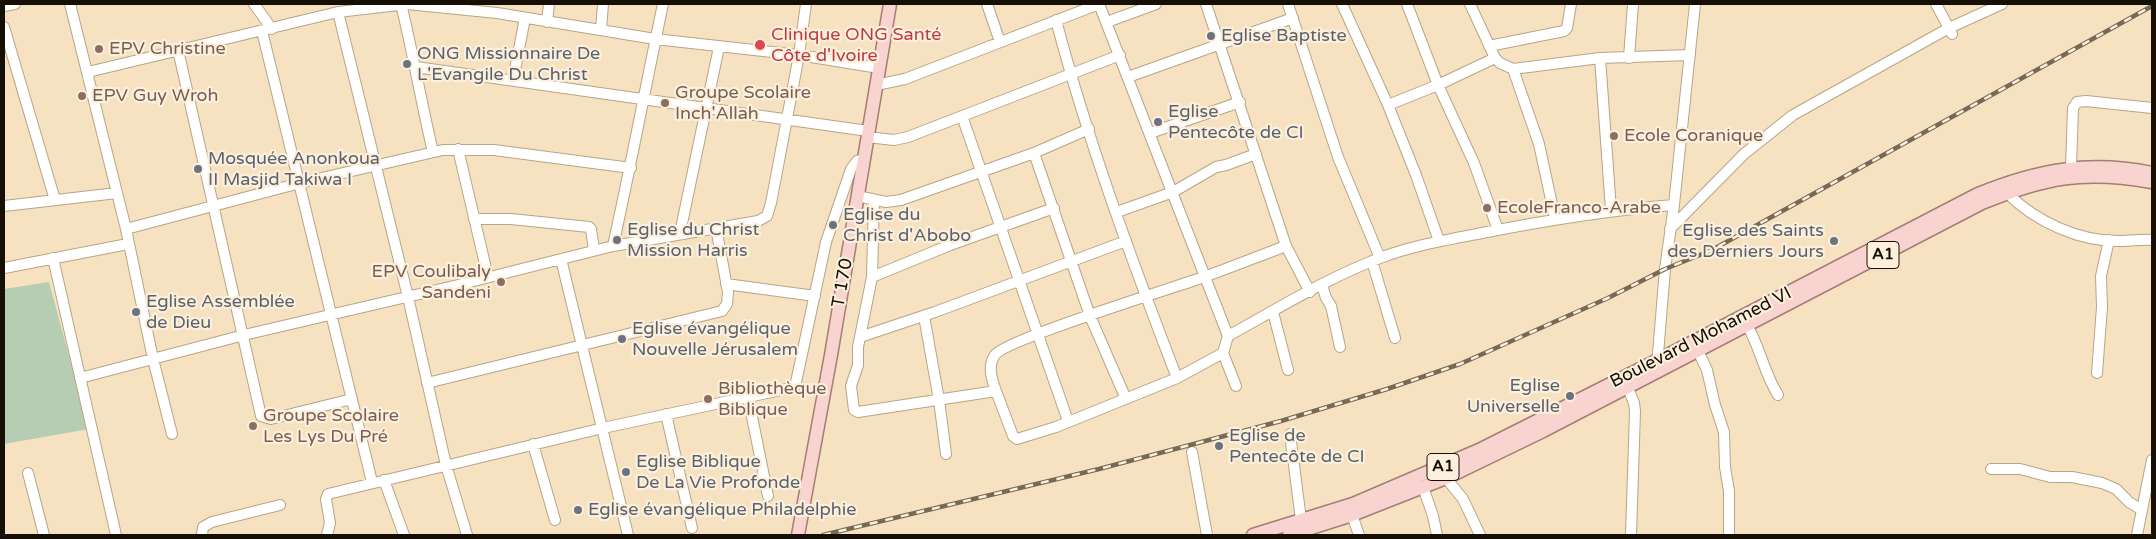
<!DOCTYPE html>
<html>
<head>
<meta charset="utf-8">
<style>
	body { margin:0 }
	#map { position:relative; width:2156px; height:539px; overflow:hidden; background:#f6e2c1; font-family:"Varela Round",sans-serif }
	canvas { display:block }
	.frame { position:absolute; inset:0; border:5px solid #160f05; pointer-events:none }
</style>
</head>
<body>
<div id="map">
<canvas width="2156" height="539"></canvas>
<div class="frame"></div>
</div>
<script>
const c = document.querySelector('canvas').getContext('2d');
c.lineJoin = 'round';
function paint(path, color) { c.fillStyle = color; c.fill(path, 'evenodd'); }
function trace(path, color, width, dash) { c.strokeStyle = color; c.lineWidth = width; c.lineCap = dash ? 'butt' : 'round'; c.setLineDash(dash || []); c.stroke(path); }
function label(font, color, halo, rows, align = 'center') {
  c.font = font + ' "Varela Round",sans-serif'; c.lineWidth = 4.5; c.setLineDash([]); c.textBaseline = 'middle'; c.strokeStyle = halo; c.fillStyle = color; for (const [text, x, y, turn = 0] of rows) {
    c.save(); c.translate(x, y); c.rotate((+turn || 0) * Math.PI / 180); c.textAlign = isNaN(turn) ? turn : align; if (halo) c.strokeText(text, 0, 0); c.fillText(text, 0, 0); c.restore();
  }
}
const green = new Path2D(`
	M49,282L89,429L4,444V289Z`);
const minor = new Path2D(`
	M70,4L126,229L153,359L172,434
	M254,4L272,29
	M401,4C413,53 421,102 433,152
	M987,4L1000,42
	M1099,4L1228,336
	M1206,4L1286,246L1310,292
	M1288,4L1338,157L1380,258
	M1342,4L1388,105L1416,175L1439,241
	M1407,4L1438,85L1474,163L1498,230
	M1470,4L1495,58L1500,63L1513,69L1600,58L1690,55
	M1936,4L1952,34
	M4,6L15,4
	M338,12L408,297L446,465L467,535
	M1056,20C1088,142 1132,261 1177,378
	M547,22L549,4
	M1107,22L1156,4
	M4,27L55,200
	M601,30L603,4
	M262,31L372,482
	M1489,46L1564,31L1567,28L1571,4
	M178,50L261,416L271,419L352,399
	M1600,58L1611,210
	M1629,58L1633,4
	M416,67L868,131
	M1513,69L1539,144L1555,218
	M88,72L338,12L407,4L497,13L655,39L799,55L879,68
	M1128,77L1293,18
	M513,80L525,18
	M876,85L905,79L1099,4
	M1388,105L1438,85L1495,58
	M962,116L1068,421
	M1150,133L1240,102
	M867,137L894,140L908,137L1120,55
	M458,149L488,277
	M1034,153L1090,316L1126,399
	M2071,167L2073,108L2077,102L2086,101L2152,108
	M2007,193C2036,222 2080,242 2121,241C2132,241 2142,239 2152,240
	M857,196L886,202L901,200L1034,153L1089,129
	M874,200L872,277L950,245L1054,208
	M4,206L117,193
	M1117,212L1173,192L1216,167L1226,165L1256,154
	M474,219H511L589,227L591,229L594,250
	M126,229L300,183L443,150H494L631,168
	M1670,229L1744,154L1793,115L1949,28L2002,4
	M680,233L719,47
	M613,246C631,165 646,84 663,4
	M53,258L116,535
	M561,259L628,535
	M1372,261L1395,338
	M4,268L128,244
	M872,277L858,347V365L851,386L854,410L858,412L996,391L1013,436L1017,439L1056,427L1177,378L1223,353L1228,336C1277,309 1327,278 1380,258C1414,245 1451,239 1487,232C1549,220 1611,210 1674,205
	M726,284L815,296
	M1322,285L1326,298L1331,306L1340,347
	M1273,312L1288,370
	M924,316L939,400L946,454
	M1747,325C1760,347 1764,373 1778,395
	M860,337L935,312L1126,241
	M1698,351L1707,370L1715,405L1724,432L1725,467L1729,491V535
	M1223,353L1236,386
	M1657,366L1665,269L1674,205L1695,4
	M2097,373L2102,307L2101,276L2109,240
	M80,378L244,335L458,285L613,246L758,221L767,216L771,203L799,55L806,4
	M1625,381L1634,403L1635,411L1631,535
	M427,383L722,311L727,304L728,292L716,228
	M996,391C992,380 987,366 995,355C1004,340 1176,287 1204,277C1232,267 1259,256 1286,246
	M748,397L768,496
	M666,414L692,528
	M1290,434L1301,520
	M533,444L555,520
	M1192,452L1207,535
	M1991,469H2020L2050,477H2072L2102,483L2116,489L2129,502L2142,510
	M28,473L44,535
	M1446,478L1463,499L1480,535
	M384,480L404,535
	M1423,487L1433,516L1437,535
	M1352,515L1359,535
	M202,535L203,527L212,522L280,505
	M327,535L330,523L326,499L328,494L603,428L795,387L826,242L851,169L857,161L863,159
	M2137,535L2152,460`);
const major = new Path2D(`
	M798,535L831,355L890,4
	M1253,535L1353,504L1479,450L1656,361L1978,194C2037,170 2089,160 2152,173
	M1289,535L1352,515L1446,478L1543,431L1982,203C2046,177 2084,170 2152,182`);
const rail = new Path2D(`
	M823,535L1099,469L1281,421L1387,389L1460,364L1608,298L1665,269L1712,250L2152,6`);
const markers = [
	[1211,36,5,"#6b7280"],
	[760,45,6,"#e0444e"],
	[99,49,5,"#8d6e63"],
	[407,64,5,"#6b7280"],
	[82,96,5,"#8d6e63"],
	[665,103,5,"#8d6e63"],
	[1158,122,5,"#6b7280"],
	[1614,136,5,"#8d6e63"],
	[198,169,5,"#6b7280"],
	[1487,208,5,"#8d6e63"],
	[833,225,5,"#6b7280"],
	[617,240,5,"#6b7280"],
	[1834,241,5,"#6b7280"],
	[501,282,5,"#8d6e63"],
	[136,312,5,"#6b7280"],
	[622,339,5,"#6b7280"],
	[1570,396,5,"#6b7280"],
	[708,399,5,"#8d6e63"],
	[253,426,5,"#8d6e63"],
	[1219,446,5,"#6b7280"],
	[626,472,5,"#6b7280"],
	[578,510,5,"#6b7280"]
];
const shields = [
	[1883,255,32],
	[1443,467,32]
];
const shieldNames = [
	["A1",1883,255],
	["A1",1443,467]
];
const healthNames = [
	["Clinique ONG Santé",771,35],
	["Côte d'Ivoire",771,56]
];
const worshipNames = [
	["Eglise Baptiste",1221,36],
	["ONG Missionnaire De",417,54],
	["L'Evangile Du Christ",417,75],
	["Eglise",1168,112],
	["Pentecôte de CI",1168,133],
	["Mosquée Anonkoua",208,159],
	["II Masjid Takiwa I",208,180],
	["Eglise du",843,215],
	["Christ d'Abobo",843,236],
	["Eglise du Christ",627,230],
	["Mission Harris",627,251],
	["Eglise des Saints",1824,231,"right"],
	["des Derniers Jours",1824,252,"right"],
	["Eglise Assemblée",146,302],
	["de Dieu",146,323],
	["Eglise évangélique",632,329],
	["Nouvelle Jérusalem",632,350],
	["Eglise",1560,386,"right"],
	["Universelle",1560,407,"right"],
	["Eglise de",1229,436],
	["Pentecôte de CI",1229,457],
	["Eglise Biblique",636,462],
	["De La Vie Profonde",636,483],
	["Eglise évangélique Philadelphie",588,510]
];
const educationNames = [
	["EPV Christine",109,49],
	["Groupe Scolaire",675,93],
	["Inch'Allah",675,114],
	["EPV Guy Wroh",92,96],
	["Ecole Coranique",1624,136],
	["EcoleFranco-Arabe",1497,208],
	["EPV Coulibaly",491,272,"right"],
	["Sandeni",491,293,"right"],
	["Bibliothèque",718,389],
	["Biblique",718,410],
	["Groupe Scolaire",263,416],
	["Les Lys Du Pré",263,437]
];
const streetNames = [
	["T 170",843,283,-80],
	["Boulevard Mohamed VI",1701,338,-27]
];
paint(green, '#b6cdb3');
trace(minor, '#b7a585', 12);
trace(major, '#a67c74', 15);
trace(minor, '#fff', 10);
trace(major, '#f8d3d0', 12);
trace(rail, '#766955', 4.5);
trace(rail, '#fcf0dd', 2.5, [8]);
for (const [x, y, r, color] of markers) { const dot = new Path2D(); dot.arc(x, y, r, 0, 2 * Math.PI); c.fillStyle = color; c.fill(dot); trace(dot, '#fcf0dd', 2); }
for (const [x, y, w] of shields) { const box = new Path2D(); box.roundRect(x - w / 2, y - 13.5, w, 27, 4); c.fillStyle = '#fcf0dd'; c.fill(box); trace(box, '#160f05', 1); }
label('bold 16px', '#160f05', null, shieldNames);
label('18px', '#be3a42', '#fcf0dd', healthNames, 'left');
label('18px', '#5b616d', '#fcf0dd', worshipNames, 'left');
label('18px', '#785e54', '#fcf0dd', educationNames, 'left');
label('18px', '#160f05', '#fcf0dd', streetNames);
</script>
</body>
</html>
